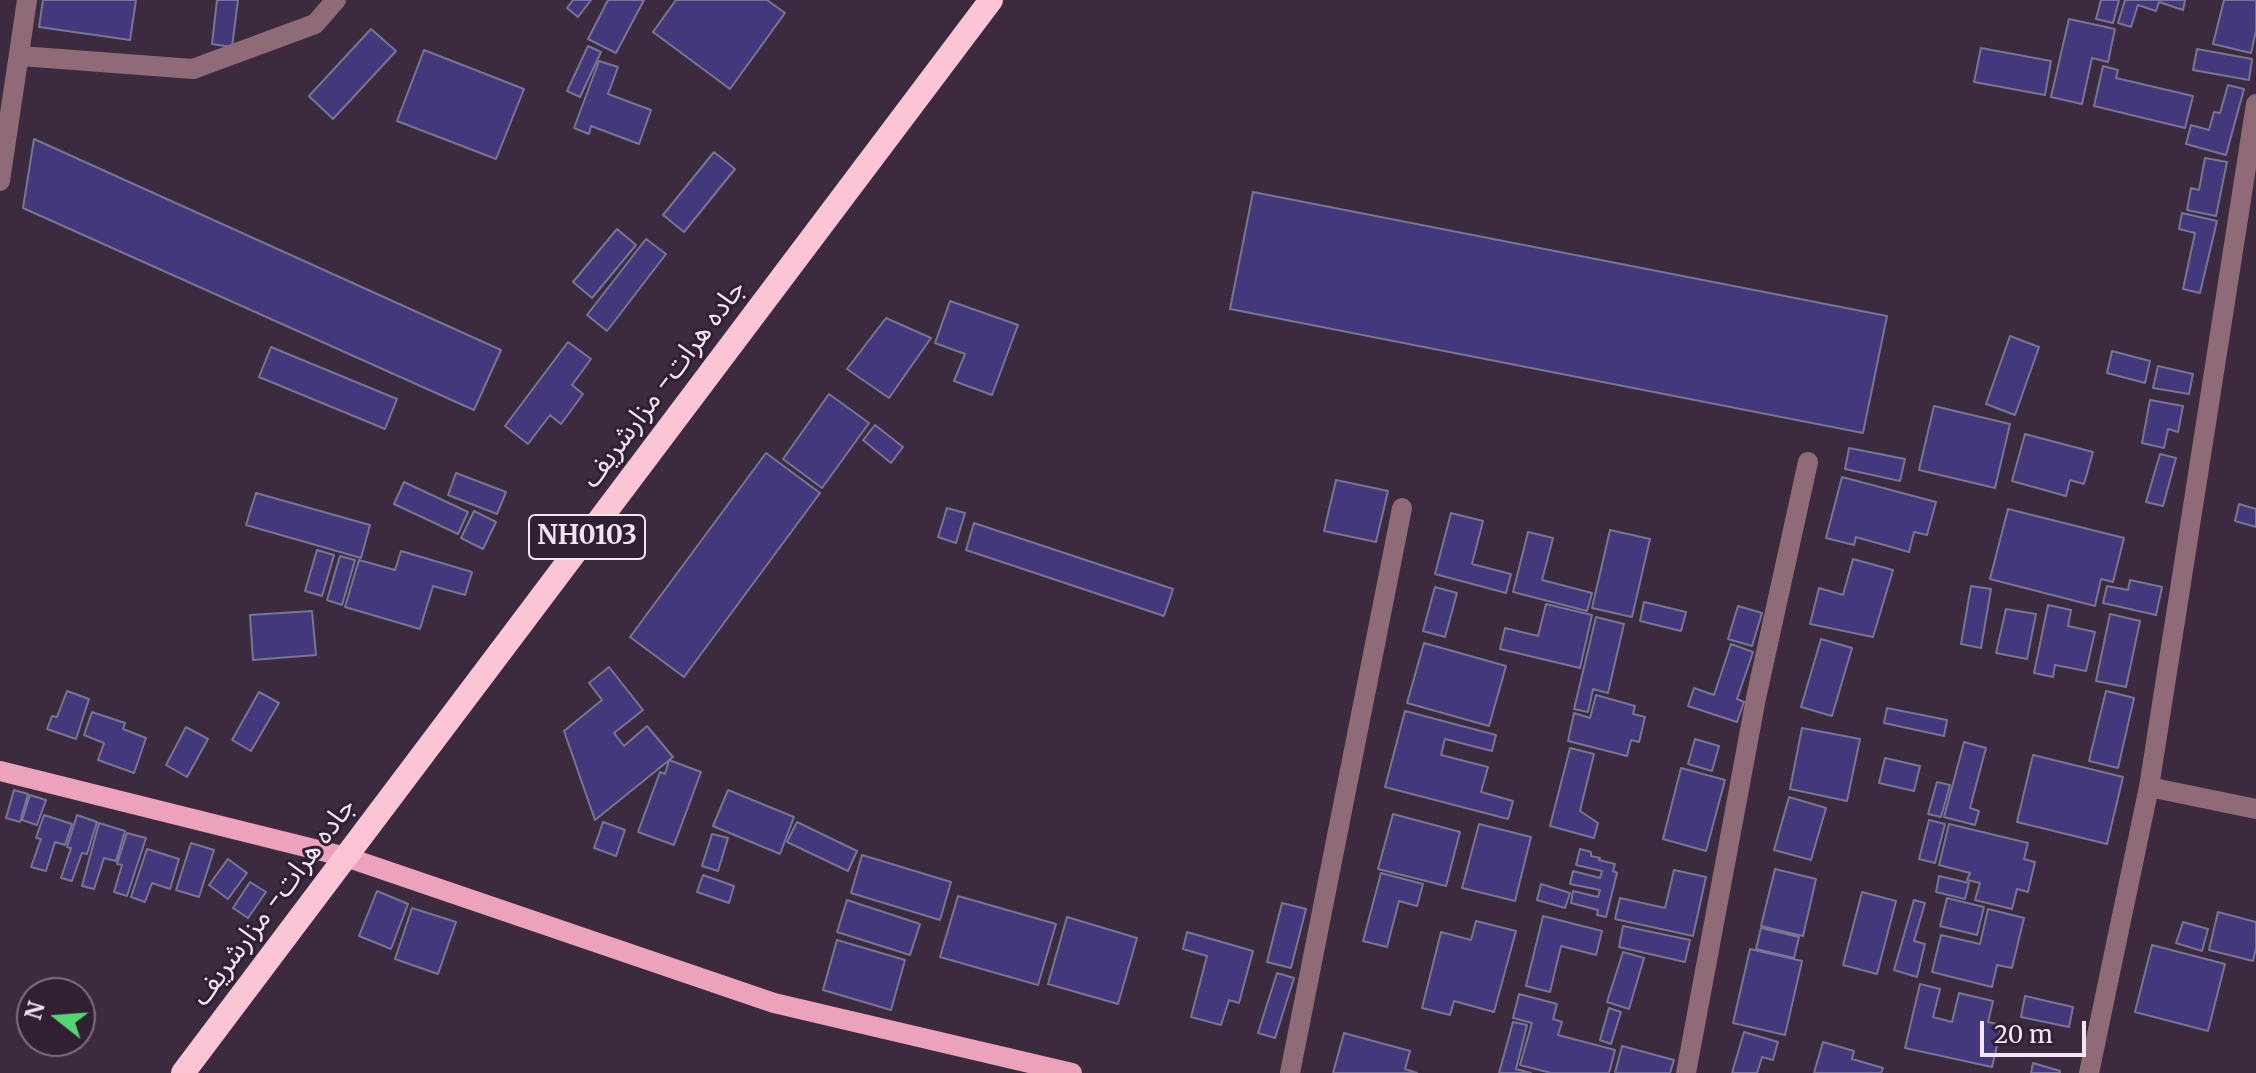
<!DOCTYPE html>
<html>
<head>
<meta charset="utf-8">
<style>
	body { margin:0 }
	#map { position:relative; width:2256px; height:1073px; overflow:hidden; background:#3c2a3e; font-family:Merriweather,serif }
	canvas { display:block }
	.north { position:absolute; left:16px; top:977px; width:80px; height:80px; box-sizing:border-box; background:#312034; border:2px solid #7e6f80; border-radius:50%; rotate:287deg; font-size:22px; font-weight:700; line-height:32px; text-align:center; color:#f1e5f2 }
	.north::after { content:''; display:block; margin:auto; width:28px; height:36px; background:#53d673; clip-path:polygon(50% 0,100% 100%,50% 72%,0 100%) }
	.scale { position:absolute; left:1980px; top:1021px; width:106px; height:36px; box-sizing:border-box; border:4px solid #f1e5f2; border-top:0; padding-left:10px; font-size:24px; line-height:28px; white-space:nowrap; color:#f1e5f2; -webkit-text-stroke:6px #312034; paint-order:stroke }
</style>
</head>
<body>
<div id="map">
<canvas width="2256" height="1073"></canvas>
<div class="north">N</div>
<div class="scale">20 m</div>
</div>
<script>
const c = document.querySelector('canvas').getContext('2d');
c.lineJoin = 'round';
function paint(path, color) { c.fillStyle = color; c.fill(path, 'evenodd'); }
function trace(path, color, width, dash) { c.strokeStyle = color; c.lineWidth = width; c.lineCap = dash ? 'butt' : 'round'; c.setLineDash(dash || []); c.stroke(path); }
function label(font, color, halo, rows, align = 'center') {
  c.font = font + ' Merriweather,"Noto Sans Arabic",serif'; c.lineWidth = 6; c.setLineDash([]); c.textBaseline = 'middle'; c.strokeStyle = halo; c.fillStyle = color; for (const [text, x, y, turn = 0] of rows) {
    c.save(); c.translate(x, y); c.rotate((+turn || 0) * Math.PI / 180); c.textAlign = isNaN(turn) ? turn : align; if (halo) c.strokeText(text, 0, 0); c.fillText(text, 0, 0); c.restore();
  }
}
const building = new Path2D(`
	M43,0H136L130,40L39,27Z
	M217,0H238L232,47L212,44Z
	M573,0H591L578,17L567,8Z
	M608,0H644L616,53L588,39Z
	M676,0H767L785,13L730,89L653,32Z
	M2101,0H2119L2113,23L2096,19Z
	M2125,0H2185L2183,10L2159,2L2156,11L2138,5L2131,27L2118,23Z
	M2224,0H2256V31L2251,53L2213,44Z
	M2069,19L2115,29L2108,62L2092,58L2082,104L2051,97Z
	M371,29L396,51L333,119L309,96Z
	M588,46L601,52L580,97L567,91Z
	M1981,48L2051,61L2045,95L1974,82Z
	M2197,49L2252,59L2249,80L2193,70Z
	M424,50L524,89L496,159L397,121Z
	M599,61L618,67L608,94L651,110L639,144L591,126L589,134L574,128Z
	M2103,66L2118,70L2116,78L2193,96L2185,128L2094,106Z
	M2228,85L2244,89L2226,155L2186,144L2191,125L2209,130L2214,112L2220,113Z
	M34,139L501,350L474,410L23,208Z
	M714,152L735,169L684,232L663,215Z
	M2205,158L2227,162L2216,216L2187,210L2191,188L2199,190Z
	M1253,192L1887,316L1863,433L1230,309Z
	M2182,213L2217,221L2200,293L2183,289L2195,233L2179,229Z
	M617,229L636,245L592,298L573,282Z
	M646,239L666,254L607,331L587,315Z
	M950,301L1018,325L992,395L954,381L965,354L935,343Z
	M886,318L931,338L889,398L847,369Z
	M2010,336L2039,347L2015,415L1986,404Z
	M568,342L591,359L572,385L583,394L561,424L550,415L528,444L505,426Z
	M271,347L397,399L385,429L259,377Z
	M2112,351L2150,361L2145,383L2107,373Z
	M2158,366L2193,374L2189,394L2153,388Z
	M829,394L869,423L822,488L783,459Z
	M2150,400L2183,406L2178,432L2168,429L2164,448L2142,443Z
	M1934,406L2010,424L1995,488L1919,470Z
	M875,425L903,447L891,463L863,440Z
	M2025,434L2093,452L2084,484L2070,480L2066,496L2012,481Z
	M1849,448L1905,459L1900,481L1845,469Z
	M766,453L820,493L684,677L630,637Z
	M2160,454L2176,458L2163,506L2146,502Z
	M456,473L506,492L497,514L448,495Z
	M1842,477L1936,502L1927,535L1914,532L1909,552L1856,537L1854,545L1826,538Z
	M1336,480L1388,491L1376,542L1324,531Z
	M404,482L468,512L458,534L394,504Z
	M256,493L370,525L361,558L246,525Z
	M2239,504L2256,509V527L2235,521Z
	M947,508L965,513L956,543L938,537Z
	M2008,509L2124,538L2113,582L2101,579L2095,606L1990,579Z
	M474,511L496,522L483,549L461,538Z
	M1451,513L1483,521L1472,564L1511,574L1506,593L1435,574Z
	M974,523L1173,589L1164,616L966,550Z
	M1610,530L1650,539L1632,617L1592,608Z
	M1528,532L1553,538L1542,580L1592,593L1587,611L1513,592Z
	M317,550L334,555L322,596L305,591Z
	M401,551L472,572L465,595L433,586L420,629L345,607L359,560L395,570Z
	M340,556L355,560L342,605L327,600Z
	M1853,559L1893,570L1873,637L1810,624L1819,588L1843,595Z
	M2130,580L2162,587L2156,615L2103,603L2107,586L2128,590Z
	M1971,586L1991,589L1981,648L1961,644Z
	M1435,587L1457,593L1445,637L1423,631Z
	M1644,602L1686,612L1681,631L1640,621Z
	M1546,604L1592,615L1580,668L1500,649L1505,628L1538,636Z
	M2048,605L2071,610L2068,626L2095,632L2086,671L2055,665L2053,677L2034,673Z
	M1738,606L1762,613L1752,646L1728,639Z
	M2006,609L2036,614L2027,659L1996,653Z
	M312,611L316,655L253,660L250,615Z
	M2110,614L2140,621L2126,687L2096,681Z
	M1596,617L1624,624L1608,693L1593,689L1588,712L1574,709Z
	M1821,639L1852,648L1832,716L1801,707Z
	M1424,643L1506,666L1489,726L1407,703Z
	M1731,644L1753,652L1737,699L1744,702L1737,722L1688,706L1694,688L1714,695Z
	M609,667L643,710L614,733L624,746L647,726L673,757L595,820L564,731L602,700L589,683Z
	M67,691L89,699L76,739L47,729L52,716L57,717Z
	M2106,691L2134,698L2118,768L2089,761Z
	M259,692L279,703L251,751L232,740Z
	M1596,695L1635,706L1633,714L1645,717L1639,742L1631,740L1627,756L1568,741L1574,713L1590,718Z
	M1887,708L1947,720L1944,736L1884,723Z
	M1405,711L1496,735L1492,751L1445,739L1441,755L1488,767L1481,792L1513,801L1508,819L1385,787Z
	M92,712L125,723L123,729L146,738L134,773L98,760L104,743L84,735Z
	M186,727L208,739L187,777L166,765Z
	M1802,728L1860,739L1847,801L1790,789Z
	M1695,739L1719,746L1712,771L1688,764Z
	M1964,742L1986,748L1970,808L1979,811L1975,825L1944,817Z
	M1570,748L1594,754L1580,811L1598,823L1594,838L1550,826Z
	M2033,755L2123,777L2107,844L2017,822Z
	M1885,758L1920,766L1914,791L1879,783Z
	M669,760L701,772L674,845L638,832L660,772L665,774Z
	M1681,768L1725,780L1706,851L1663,839Z
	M1937,782L1950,785L1941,817L1928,814Z
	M14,790L28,794L20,822L6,818Z
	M728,790L794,817L780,854L713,826Z
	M30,795L46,800L37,825L22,820Z
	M1789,797L1826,808L1811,860L1774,850Z
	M1393,814L1460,832L1446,886L1378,869Z
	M44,815L72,824L65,845L55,842L46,871L31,867L41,839L36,838Z
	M77,815L97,822L87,854L82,853L72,881L61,878L71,848L67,847Z
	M1929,820L1945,824L1935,863L1919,859Z
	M603,822L625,830L616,856L594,848Z
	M797,822L857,851L848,871L787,842Z
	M99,823L125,831L116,861L104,858L94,889L82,886Z
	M1479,824L1531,837L1515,901L1462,888Z
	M1949,824L2028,843L2024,859L2035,862L2028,892L2017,889L2012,909L1975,900L1980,883L1967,880L1970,873L1939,865Z
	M127,833L146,838L127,896L114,892L122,865L117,864Z
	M712,834L728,838L718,871L702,866Z
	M191,843L214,850L199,897L176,890Z
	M147,849L179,859L170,889L152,883L145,902L131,897Z
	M1580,849L1591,852V856L1600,858L1599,860L1615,864L1613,871L1617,873L1606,917L1597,915L1598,910L1571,903L1573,891L1598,897L1600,890L1570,884L1573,871L1600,878L1602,871L1576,865Z
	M862,855L951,882L940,920L851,893Z
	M228,859L247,873L228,899L209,885Z
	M1775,869L1816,879L1803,936L1761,926Z
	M1674,870L1706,877L1693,936L1615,919L1620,898L1665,908Z
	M1381,873L1423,884L1417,906L1399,901L1387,947L1363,941Z
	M703,875L734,886L729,903L697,892Z
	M1939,876L1969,883L1965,899L1936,892Z
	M250,882L266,892L248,918L233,908Z
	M1541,884L1570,893L1565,908L1537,900Z
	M377,891L408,904L391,949L359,936Z
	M1862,892L1896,901L1877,974L1843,965Z
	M958,896L1056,924L1038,985L940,957Z
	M1947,898L1984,907L1977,935L1940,926Z
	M847,900L920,924L910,955L837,932Z
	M1914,900L1925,903L1914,941L1925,944L1917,977L1894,970Z
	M1282,903L1306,909L1291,968L1267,962Z
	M412,908L456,922L438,974L395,959Z
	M1988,909L2024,918L2012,968L1997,965L1992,987L1932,972L1941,935L1980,944Z
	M2218,912L2256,922V948L2253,961L2209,950Z
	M1543,916L1602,931L1596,955L1561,946L1550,992L1526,986Z
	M1067,917L1137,938L1118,1004L1048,984Z
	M1476,921L1516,931L1494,1012L1454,1001L1450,1015L1422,1008L1441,932L1471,940Z
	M2183,922L2208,929L2202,951L2176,943Z
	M1623,926L1690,940L1685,962L1619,947Z
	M1761,928L1799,937L1794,958L1756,949Z
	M1187,932L1253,951L1239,1003L1229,1000L1221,1025L1191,1017L1207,956L1183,949Z
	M837,940L905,960L891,1010L823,990Z
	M2152,945L2225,964L2208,1031L2135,1012Z
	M1750,949L1802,961L1785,1035L1733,1023Z
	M1623,952L1644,958L1629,1009L1607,1002Z
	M1277,973L1294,978L1275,1038L1258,1033Z
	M1920,984L1940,989L1933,1017L1952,1022L1959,993L1993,1001L1988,1022L2002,1025L1992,1067L1905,1048Z
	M1519,994L1557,1004L1553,1019L1562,1022L1558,1035L1615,1050L1609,1073H1551L1520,1065L1532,1023L1513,1018Z
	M2025,996L2073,1007L2069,1027L2021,1017Z
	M1609,1008L1621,1012L1611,1044L1600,1040Z
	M1513,1022L1527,1025L1516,1069L1531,1073H1499Z
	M1744,1032L1778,1042L1773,1060L1762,1057L1757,1073H1732Z
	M1344,1033L1410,1051L1405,1069L1417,1073H1333Z
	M1823,1042L1854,1051L1852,1059L1883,1068L1881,1073H1814Z
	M1622,1046L1674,1060L1670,1073H1615Z
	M2033,1063L2060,1071V1073H2031Z`);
const minor = new Path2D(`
	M21,56L193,69L315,24L336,0
	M0,181L27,0
	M2149,787L2256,809
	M1290,1073L1402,508
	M1686,1073L1756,698L1808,462
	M2089,1073L2149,787L2256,104`);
const major = new Path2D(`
	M0,771L346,857L774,1003L1072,1073`);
const highway = new Path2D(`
	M183,1073L991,0`);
const shields = [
	[587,537,116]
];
const shieldNames = [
	["NH0103",587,537]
];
const streetNames = [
	["جاده هرات- مزارشریف",664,384,-53],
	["جاده هرات- مزارشریف",274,902,-53]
];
paint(building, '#43387b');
trace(building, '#777692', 2);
trace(minor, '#8f6a77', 20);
trace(major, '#eda2bc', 20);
trace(highway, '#fbc5d6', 24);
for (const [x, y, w] of shields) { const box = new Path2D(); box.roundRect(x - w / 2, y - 22, w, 44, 6); c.fillStyle = '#312034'; c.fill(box); trace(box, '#f1e5f2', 2); }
label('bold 26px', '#f1e5f2', null, shieldNames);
label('28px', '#f1e5f2', '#312034', streetNames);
</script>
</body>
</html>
